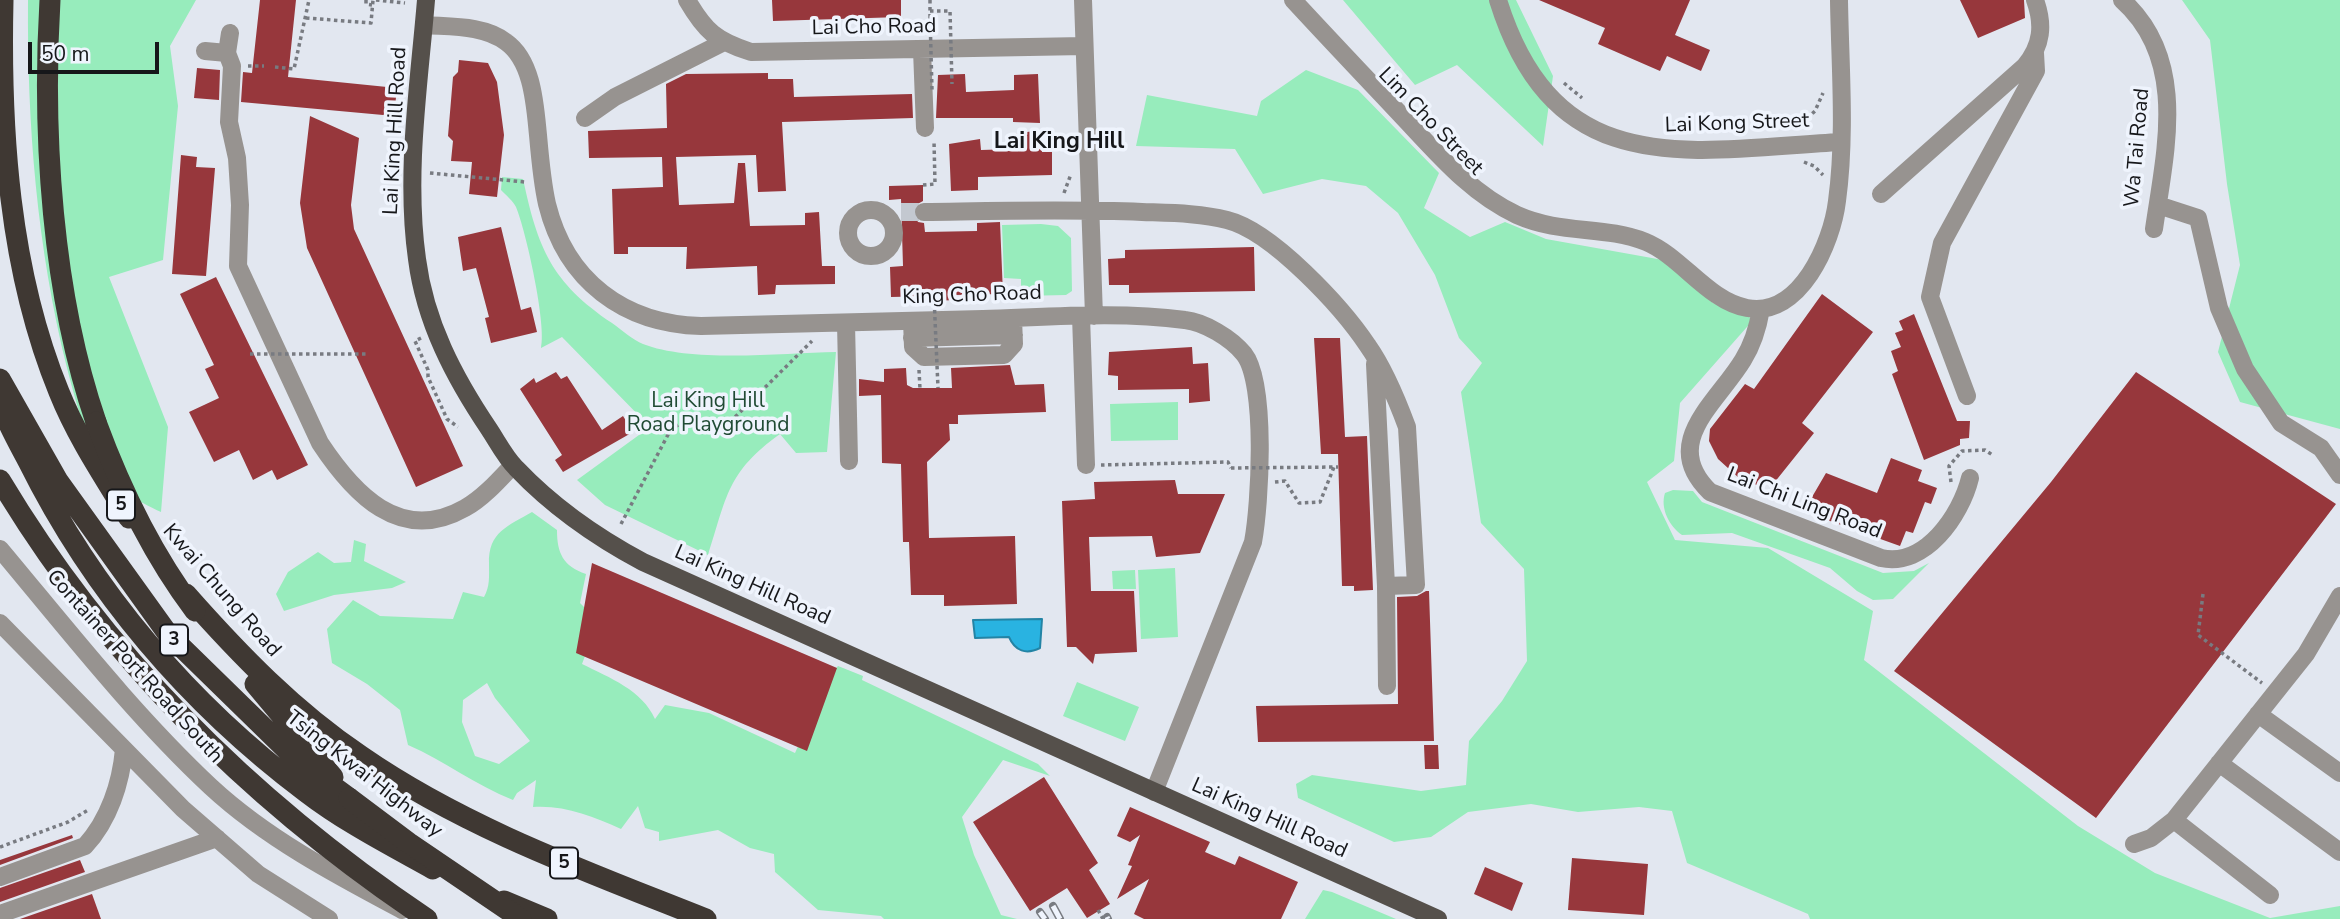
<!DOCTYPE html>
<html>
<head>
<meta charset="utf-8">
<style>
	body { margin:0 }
	#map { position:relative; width:2340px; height:919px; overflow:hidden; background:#e2e7f0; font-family:"Nunito Sans",sans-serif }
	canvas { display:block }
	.scale { position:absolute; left:28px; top:42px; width:131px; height:32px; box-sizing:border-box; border:4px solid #16171a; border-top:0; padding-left:9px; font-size:21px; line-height:24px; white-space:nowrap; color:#16171a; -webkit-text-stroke:5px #eff4fd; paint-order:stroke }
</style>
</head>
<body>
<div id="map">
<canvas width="2340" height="919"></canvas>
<div class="scale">50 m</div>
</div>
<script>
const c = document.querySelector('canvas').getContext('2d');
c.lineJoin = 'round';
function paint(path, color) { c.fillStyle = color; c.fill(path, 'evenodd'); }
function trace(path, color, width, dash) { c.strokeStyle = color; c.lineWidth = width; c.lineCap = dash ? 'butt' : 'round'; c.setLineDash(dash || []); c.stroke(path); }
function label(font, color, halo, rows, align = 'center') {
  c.font = font + ' "Nunito Sans",sans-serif'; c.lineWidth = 7; c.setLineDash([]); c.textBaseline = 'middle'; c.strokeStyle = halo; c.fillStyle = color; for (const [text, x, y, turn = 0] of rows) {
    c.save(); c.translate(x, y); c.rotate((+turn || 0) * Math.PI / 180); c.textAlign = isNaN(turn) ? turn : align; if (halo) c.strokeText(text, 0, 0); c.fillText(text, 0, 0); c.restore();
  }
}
const green = new Path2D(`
	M28,0H196L170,46L178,106L163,260L109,277L168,427L161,512C137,501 118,490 103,468C87,445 74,395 67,368C37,247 27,125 28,0Z
	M1343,0H1516L1553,76L1543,146L1457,65L1415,85Z
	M2182,0H2340V429L2240,402L2218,352L2240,265L2227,184L2210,40Z
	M1306,70L1358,90L1439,173L1424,208L1470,237L1505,222L1546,239L1663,260L1713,303L1754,319L1680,403L1674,461L1647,482L1675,540L1768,548L1873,611L1864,660L2078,826L2155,873L2270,918L2340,906V919H1810L1808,914L1687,863L1672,811L1639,807L1578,812L1531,804L1468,812L1431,837L1394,842L1298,798L1296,784L1312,775L1421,791L1466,785L1469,741L1502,701L1527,661L1524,569L1481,523L1461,392L1482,363L1459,338L1435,275L1398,213L1366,186L1322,179L1263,194L1235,149L1136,146L1147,95L1257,116L1261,101Z
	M502,177L523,179C538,248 551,282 612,323C622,330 633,340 643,344C691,363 783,353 836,352L827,452L796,453L780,434C727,472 727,496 708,555L605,505L577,480L650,427L562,337L541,348C547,325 526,231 516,207C513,201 506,195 501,190Z
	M1041,224L1058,226L1071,238L1072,291L1066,295L1021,296V279L1004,278L1002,225Z
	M1178,402V440L1111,441L1110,404Z
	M1673,490L1693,491L1702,502L1883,573L1914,571L1929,563L1893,599L1873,600L1857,591L1830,568L1732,533L1682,535C1669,526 1660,508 1665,493Z
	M532,512L557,530C557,553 563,566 586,574L580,603L598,621L582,664C610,678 642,690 655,719L665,705L709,713L795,753L830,675L838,666L863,676L862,680L1038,764L1050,776L1003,760L962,817L974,855L1001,915L1017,919H884L881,916L818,910L775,872L774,854L750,848L718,830L659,841V832L645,828L638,806L621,829C592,816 565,805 533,807L536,780L517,793L513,800C475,785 445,761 408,745L400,710L367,684L332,663L327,629L353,600L380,616L453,619L463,592L484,597C490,586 489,577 489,564C488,532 508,526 532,512ZM487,683L495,698L530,741L499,764L475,756L462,722L463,700Z
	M354,540L366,544L364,561L406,582L392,588L334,595L284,611L276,594L288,572L318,552L334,563L351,562Z
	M1175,568L1178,637L1141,639L1138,570Z
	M1135,570L1136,589H1113L1112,571Z
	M1077,682L1139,707L1125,741L1063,716Z
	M1323,890L1332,892L1396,919H1305Z`);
const water = new Path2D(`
	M1042,619L1040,648C1026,655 1015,651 1009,637L975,638L973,620Z`);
const building = new Path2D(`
	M260,0H296L288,77L397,88L394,116L241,102L243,72L252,73Z
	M772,0H901V17L773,21Z
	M1539,0H1690L1675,35L1710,50L1701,71L1667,56L1660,71L1598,44L1605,28Z
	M1960,0H2024L2025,18L1978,38Z
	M459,60L488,63L497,82L504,135L497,197L469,194L472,162L451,161L453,141L448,136L453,77L458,72Z
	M197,68L220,70L219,100L194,98Z
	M768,73V79H793L794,97L912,94L913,118L782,122L786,191L758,192L756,155L676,157L679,205L734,203L738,163H745L750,226L805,225V213L819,212L822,266H835V284L776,285L775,294L758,295L757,266L686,269L687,247H628V254H614L612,189L663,187L662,157L589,158L588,131L667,128L666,84L686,74Z
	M965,74L966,92L1014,90V75L1038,74L1040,123L1013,122V118H936L938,75Z
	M310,116L359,138L351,205L354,229L463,466L416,487L307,248L300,203Z
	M1041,130L1042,152H1052V175L978,177V190L951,191L949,144L980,139L981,150L1014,149L1013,134Z
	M181,155L197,157L196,167L215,168L206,276L172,274Z
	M923,185V201L914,206L913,213L918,222L924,223L925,232L977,231V223L1000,222L1003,294L954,295V300L935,301V296L891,297L890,267L903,266L901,199L889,200V186Z
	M501,227L521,310L531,307L537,332L491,343L485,318L489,317L476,268L463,271L458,237Z
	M1254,247L1255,291L1129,293V285H1109L1108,259L1125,258V250Z
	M216,277L308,465L277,480L272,470L253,480L239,450L214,462L189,412L219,398L205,369L214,365L180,294Z
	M1822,294L1873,332L1802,423L1814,433L1774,483L1757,485L1739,478L1718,459L1709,441L1710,429L1745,384L1754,389Z
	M1914,314L1957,421H1970L1969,438L1960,439V445L1924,460L1892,374L1898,371L1891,351L1901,347L1895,333L1903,330L1899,321Z
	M1314,338H1340L1345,437L1367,436L1373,590L1354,591V586H1342L1338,454H1321Z
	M1192,347L1193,364L1208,363L1210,401L1189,403V389L1118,390V376L1108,375L1109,352Z
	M1010,365L1015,385L1044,384L1046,412L958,415V424H949L950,440L927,462L929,538L1015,536L1017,604L944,606V595H911L909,542H903L901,464L882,463L881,395L859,396V379L884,382V369L906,368L907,385L913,388H952L951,368Z
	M556,372L561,379L567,376L602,430L623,416L633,432L563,472L555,460L562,455L520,389L534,378L536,383Z
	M2136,372L2336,504L2096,818L1894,671L2051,482Z
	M1891,458L1922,470L1918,481L1937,488L1931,504L1925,502L1913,533L1906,531L1900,546L1802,511L1808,495L1812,497L1826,473L1877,493Z
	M1175,480L1178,494H1225L1200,553L1156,557L1152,536L1089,537L1091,591H1134L1137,652L1095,654L1093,664L1076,647H1067L1062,501L1095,499L1094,482Z
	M592,563L837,668L807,751L576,653Z
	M1426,591H1429L1434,741L1258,742L1256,706L1398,704L1397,597L1417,596Z
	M1424,745H1438L1439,769H1425Z
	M1044,777L1098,863L1089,870L1110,904L1087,918L1067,888L1030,911L973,822Z
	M1130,807L1210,842L1205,852L1235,865L1239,856L1298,882L1281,919H1144L1134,914L1149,879L1117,899L1132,866L1128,865L1140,835L1130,842L1117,836Z
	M72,835L73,838L0,865V860Z
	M1572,858L1648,864L1644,915L1568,910Z
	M80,860L85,872L0,902V888Z
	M1485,867L1523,883L1512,911L1474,894Z
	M92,894L101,919H20Z`);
const minorTunnel = new Path2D(`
	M901,212H924`);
const path = new Path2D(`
	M366,0V4L372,5
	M376,0L405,3
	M930,0V16
	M306,18L371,23L373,0
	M248,66H264
	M275,67L294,69L309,0
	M1564,83L1582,98
	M1797,128L1815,111L1823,93
	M1804,162L1814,166L1823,175
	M430,173L525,182
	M923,185L935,184L934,141
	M1064,193L1071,174
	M421,338L415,341L428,370V377L447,419L458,427
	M919,370L920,389
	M1101,465L1228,462L1231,468
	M1275,482L1285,481L1299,503L1320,502L1334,467
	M1951,482L1949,466L1962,451L1985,450L1994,456
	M621,524L671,429L680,424L730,422L812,341
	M2203,594L2198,635L2262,683
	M0,847L68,822L88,810
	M1098,910L1103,919`);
const minor = new Path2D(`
	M687,0C705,31 716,41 751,52L1084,46
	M1083,0L1094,316
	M1293,0C1329,39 1365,77 1402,116C1437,153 1470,193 1517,215C1562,235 1603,225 1646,242C1682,257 1708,301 1747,308C1800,318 1832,243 1837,201C1846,135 1840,66 1839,0
	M1498,0C1555,183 1687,151 1840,142
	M2122,0C2189,60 2165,152 2154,229
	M424,25C451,27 484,25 506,42C533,61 535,106 538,135C540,158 542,182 547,204C566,281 624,324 701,326C795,324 889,322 983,319C1049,317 1119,311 1185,320C1204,322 1231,338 1244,354C1267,383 1260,505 1253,542L1154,792
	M230,33L227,53L232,66L229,122L237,158L240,205L238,266L320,443C353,493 400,545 465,508C483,498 499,480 513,465
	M922,50L925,128
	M205,51L227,53
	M585,118L615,97L722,43
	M1881,194L2025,66C2042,45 2044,25 2035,0
	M2158,205L2198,218L2219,308L2245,369L2281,423L2321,448L2340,475
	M848 233a23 23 0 1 1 46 0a23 23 0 1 1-46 0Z
	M924,212C997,211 1069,209 1142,212C1170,213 1200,213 1227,220C1272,231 1342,307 1368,346C1385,370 1397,400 1407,427L1416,585L1386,586
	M1761,309C1758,327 1753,344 1743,360C1717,403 1659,443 1710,492L1881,558C1925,568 1961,515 1970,478
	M1081,316L1086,465
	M912,321L913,347L924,357L1004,355L1014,344L1013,318
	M846,323L849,461
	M912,338L1014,335
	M1375,364L1386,586L1387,686
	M1967,396L1930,297L1942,243L2036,71L2035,53
	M0,549C67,629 134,715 211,787C266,838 336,875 402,910
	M0,623L183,809L258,874L329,919
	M2258,714L2340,773
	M2219,763L2340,852
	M2174,820L2270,895
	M2134,844L2151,838L2174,820L2306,654L2340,596
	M0,877L85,846C109,820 121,783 124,749
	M0,914L217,838`);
const major = new Path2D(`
	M426,0C419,85 405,174 417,259C425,322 454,377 489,429C497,441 505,457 516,468C553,507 596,537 643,562L1438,919`);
const highway = new Path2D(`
	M3,0C0,132 9,270 59,392C77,437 104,477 129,518
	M50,0C42,135 52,294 96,422
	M0,379L58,481L168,634L296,759L349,798
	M0,403C7,423 18,442 28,461C93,592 189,704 306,792C345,822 390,845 433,869
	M0,480C107,659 255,804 427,919
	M186,594C239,654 294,711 361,756C465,828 588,872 706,919
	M255,684L333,777
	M504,901L547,919`);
const rail = new Path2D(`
	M1053,906L1060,919
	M1040,912L1045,919
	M1107,917L1108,919`);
const pathBridge = new Path2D(`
	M930,11H950L952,84
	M930,16L932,90
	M934,296L938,388
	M250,354H368
	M1231,468L1338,467`);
const highwayBridge = new Path2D(`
	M96,422C121,490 152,554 195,611
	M349,798L409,843L521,919`);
const shields = [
	[121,505,28],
	[174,640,28],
	[564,863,28]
];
const shieldNames = [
	["5",121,505],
	["3",174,640],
	["5",564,863]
];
const streetNames = [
	["Lai Cho Road",874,28,-1],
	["Lim Cho Street",1430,122,46],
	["Lai Kong Street",1737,124,-2],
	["Lai King Hill Road",396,131,-87],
	["Wa Tai Road",2138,148,-85],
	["King Cho Road",972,296,-2],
	["Lai Chi Ling Road",1804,504,21],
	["Lai King Hill Road",752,586,24],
	["Kwai Chung Road",221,591,49],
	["Container Port Road South",134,667,48],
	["Tsing Kwai Highway",364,775,38],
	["Lai King Hill Road",1269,819,24]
];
const parkNames = [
	["Lai King Hill",708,402],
	["Road Playground",708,426]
];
const neighbourhoodNames = [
	["Lai King Hill",1059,142]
];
paint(green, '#97ecbc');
paint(water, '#29b3e1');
trace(water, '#2384a5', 2);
paint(building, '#97373c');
trace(minorTunnel, '#c3c8d0', 18, [18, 9]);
trace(path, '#787b81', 3.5, [3.5, 3.5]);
trace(minor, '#979390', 18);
trace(major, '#55504b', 18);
trace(highway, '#3f3833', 21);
trace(rail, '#797c82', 8);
trace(rail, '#eff4fd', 5, [16]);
trace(pathBridge, '#787b81', 3.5, [3.5, 3.5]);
trace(highwayBridge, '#3f3833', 21);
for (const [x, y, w] of shields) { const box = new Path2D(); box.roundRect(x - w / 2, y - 15.5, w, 31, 5); c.fillStyle = '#eff4fd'; c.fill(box); trace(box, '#16171a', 2); }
label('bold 19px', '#16171a', null, shieldNames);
label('21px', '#16171a', '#eff4fd', streetNames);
label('21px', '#204b34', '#eff4fd', parkNames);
label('bold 23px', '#16171a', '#eff4fd', neighbourhoodNames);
</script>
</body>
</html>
